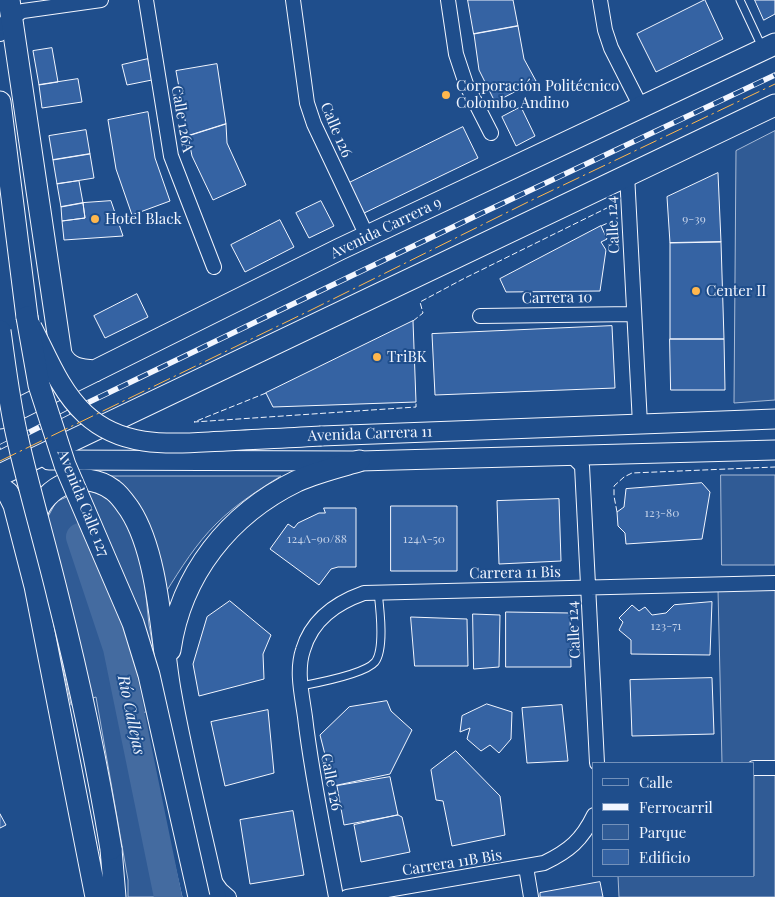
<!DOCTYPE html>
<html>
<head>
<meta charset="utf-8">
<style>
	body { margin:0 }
	#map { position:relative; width:775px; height:897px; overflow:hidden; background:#1f4e8c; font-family:"Playfair Display",serif }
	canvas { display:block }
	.legend { position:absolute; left:592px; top:762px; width:162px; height:115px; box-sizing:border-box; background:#1f4e8c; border:1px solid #7391ba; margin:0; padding:6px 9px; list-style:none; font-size:15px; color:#f2f6ff }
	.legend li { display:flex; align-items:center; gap:10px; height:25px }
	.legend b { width:25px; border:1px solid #7391ba }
</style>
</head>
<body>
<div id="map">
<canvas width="775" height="897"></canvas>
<ul class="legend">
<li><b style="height:6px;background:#1f4e8c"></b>Calle</li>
<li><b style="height:6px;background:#f2f6ff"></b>Ferrocarril</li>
<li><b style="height:14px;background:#305b95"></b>Parque</li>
<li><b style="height:14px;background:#3563a3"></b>Edificio</li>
</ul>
</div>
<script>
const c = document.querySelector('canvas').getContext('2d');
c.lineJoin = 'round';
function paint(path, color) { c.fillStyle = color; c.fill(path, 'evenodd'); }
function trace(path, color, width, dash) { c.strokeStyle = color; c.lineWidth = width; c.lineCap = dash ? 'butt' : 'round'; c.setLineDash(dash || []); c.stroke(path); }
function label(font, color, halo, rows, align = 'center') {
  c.font = font + ' "Playfair Display",serif'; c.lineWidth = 4; c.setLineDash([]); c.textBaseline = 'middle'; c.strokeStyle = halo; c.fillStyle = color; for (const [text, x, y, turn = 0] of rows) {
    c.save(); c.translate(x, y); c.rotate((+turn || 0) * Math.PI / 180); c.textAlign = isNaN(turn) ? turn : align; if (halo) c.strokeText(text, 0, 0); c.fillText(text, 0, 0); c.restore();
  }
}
const green = new Path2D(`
	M775,131V400L734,403L736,151Z
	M721,475H775V565H722Z
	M104,476H281C258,490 235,505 216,524C196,544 181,568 166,592Z
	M85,489L106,497L129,521L142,558L149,625L164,705L140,714L182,897H128V880L96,697L71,705L39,558L44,524L56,502Z
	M775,589V897H619L618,876H754V763H722L718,590Z`);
const river = new Path2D(`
	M80,537L117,648L168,897`);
const building = new Path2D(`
	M468,0H513L518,26L474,34Z
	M705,0L723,39L656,72L637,34Z
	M755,0H775V14L764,20Z
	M518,26L524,59L536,81L495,102L479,70L474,34Z
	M52,48L58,82L39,85L33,51Z
	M148,59L152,80L127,85L122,65Z
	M217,64L226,124L188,136L176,71Z
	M78,79L82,102L42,108L39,85Z
	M521,107L535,136L516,146L502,117Z
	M148,112L155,158L170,201L132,215L116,169L108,120Z
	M226,124L227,143L246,185L213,200L192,156L188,136Z
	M463,127L478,158L360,215L345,185Z
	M86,130L90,154L53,160L49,136Z
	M90,154L94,178L57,184L53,160Z
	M718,173L721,242L670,243L667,197Z
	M79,181L83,203L61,207L57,184Z
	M111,201L123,236L64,240L62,221L85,218L83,203Z
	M321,201L334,226L309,238L296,213Z
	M83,203L85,218L62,221L61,207Z
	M280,220L294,247L245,272L231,245Z
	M601,226L607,239L601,242L606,250L600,291L506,292L500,279Z
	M721,242L724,339H670V243Z
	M137,294L148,317L105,338L94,316Z
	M413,321L416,402L273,407L266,393Z
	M612,326L615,388L435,395L432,334Z
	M670,339H724L725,390H671Z
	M702,483L710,492L702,539L626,544L625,533L618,526L617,512L624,507L626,489Z
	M559,499L561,561L499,564L497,501Z
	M391,506H457V571H391Z
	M324,508H356V567H338L331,569L319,585L270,549L288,524L294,528L298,523L319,513H325Z
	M230,601L271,635L263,654L264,679L199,696L193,664L207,617Z
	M712,602L710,655L631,654V640L619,630L623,622L619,618L632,605L639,611L645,607L652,615L666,613L674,605Z
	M506,612L570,613L571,667H506Z
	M473,614L500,615L499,667L474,669Z
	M411,617L467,619L468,666H415Z
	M712,678L714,734L632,736L630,680Z
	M387,701L391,711L412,730L390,774L333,786L320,735L349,707Z
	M487,704L512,712L511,739L499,753L490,745L481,751L467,739L470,728L460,732L462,716Z
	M562,705L568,761L527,763L522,708Z
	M268,710L274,773L225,786L211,722Z
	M456,751L500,796L505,835L452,846L443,801L436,800L431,770Z
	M390,777L398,815L344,825L337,786Z
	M293,811L304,875L250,884L240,820Z
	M0,814L6,825L0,828Z
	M398,815L402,817L410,852L361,862L354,825Z
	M600,882L603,897H540V893Z`);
const lane = new Path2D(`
	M740,0L762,47
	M301,686C317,683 365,674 375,662C385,649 380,609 378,592`);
const street = new Path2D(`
	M146,0L171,156L214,267
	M293,0L307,103L314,124L367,236
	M448,0L456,54L466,84L491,133
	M600,0L605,30L611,48L641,107
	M0,34L1,28L7,20L23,11L101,0
	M627,174L640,424
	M480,316L634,314
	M572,456L582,466L597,763
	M754,768H775
	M526,867L531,897
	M213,879L221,890L229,897
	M336,897C325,837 312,778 305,717C302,695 296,671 303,650C312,619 336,603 364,593L775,583
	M347,897L544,863C569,851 582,840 594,815`);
const secondary = new Path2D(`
	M321,436L775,419
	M49,460L359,461L775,450`);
const primary = new Path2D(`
	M9,0L61,354C68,369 81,370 95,371
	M0,102L27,317
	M0,418L340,249L775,44
	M0,475L775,105
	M0,487L8,493L14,505L35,586L96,897
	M35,586C34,568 30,534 35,518C44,485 84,468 113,490C120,495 125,503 130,510C159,555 161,637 170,690C182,759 200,828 215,897
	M170,650C181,574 229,514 297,481C317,472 338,467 359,461
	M111,849L115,897`);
const rail = new Path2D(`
	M0,447L83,405L482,213L775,75`);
const secondaryBridge = new Path2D(`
	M32,327C47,356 60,391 85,414C125,451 177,443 226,441C258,439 289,438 321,436`);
const primaryBridge = new Path2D(`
	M27,317L39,385L65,465L133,623L149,675L199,897
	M0,331C5,366 9,401 17,436C29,490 45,543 58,597C79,680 97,764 111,849`);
const fence = new Path2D(`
	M413,321L423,313L420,302L463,279L617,203V219L601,226
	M266,393L194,422L416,407V402
	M617,512L614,496V486L624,477L632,473L775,467`);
const power = new Path2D(`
	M0,461L311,310L530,201L775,84`);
const markers = [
	[446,95,5,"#ffb74d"],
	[95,219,5,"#ffb74d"],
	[696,291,5,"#ffb74d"],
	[377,357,5,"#ffb74d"]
];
const numberNames = [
	["9-39",694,219],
	["123-80",662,513],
	["124A-90/88",317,539],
	["124A-50",424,539],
	["123-71",666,626]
];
const poiNames = [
	["Corporación Politécnico",456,86],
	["Colombo Andino",456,103],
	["Hotel Black",105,219],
	["Center II",706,291],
	["TriBK",387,357]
];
const streetNames = [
	["Calle 126A",182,119,80],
	["Calle 126",336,130,67],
	["Calle 124",613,225,-93],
	["Avenida Carrera 9",386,228,-26],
	["Carrera 10",557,298,-1],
	["Avenida Carrera 11",370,434,-2],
	["Avenida Calle 127",83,503,68],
	["Carrera 11 Bis",515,573,-1],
	["Calle 124",574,630,-93],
	["Calle 126",331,782,79],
	["Carrera 11B Bis",452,863,-9]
];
const waterNames = [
	["Río Callejas",131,715,78]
];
paint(green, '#305b95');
trace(green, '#a8bbd7', 1);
trace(river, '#446ba0', 28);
paint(building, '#3563a3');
trace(building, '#f2f6ff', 1);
trace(lane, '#f2f6ff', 9);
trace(street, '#f2f6ff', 16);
trace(secondary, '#f2f6ff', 21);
trace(primary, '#f2f6ff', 23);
trace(lane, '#1f4e8c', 7);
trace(street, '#1f4e8c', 14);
trace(secondary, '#1f4e8c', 19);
trace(primary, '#1f4e8c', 21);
trace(rail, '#f2f6ff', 5.5);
trace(rail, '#1f4e8c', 4, [11]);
trace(secondaryBridge, '#f2f6ff', 21, []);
trace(primaryBridge, '#f2f6ff', 23, []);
trace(secondaryBridge, '#1f4e8c', 19);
trace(primaryBridge, '#1f4e8c', 21);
trace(fence, '#f2f6ff', 1, [6, 2.5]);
trace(power, '#ffb74d', 1, [18, 4, 2.5, 4]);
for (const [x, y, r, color] of markers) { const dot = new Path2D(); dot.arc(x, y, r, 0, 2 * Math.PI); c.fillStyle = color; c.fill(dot); trace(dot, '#1f4e8c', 2); }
label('12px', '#c3d1e8', null, numberNames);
label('15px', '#f2f6ff', '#1f4e8c', poiNames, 'left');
label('15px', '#f2f6ff', '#1f4e8c', streetNames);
label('italic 16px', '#f2f6ff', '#1f4e8c', waterNames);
</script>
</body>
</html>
